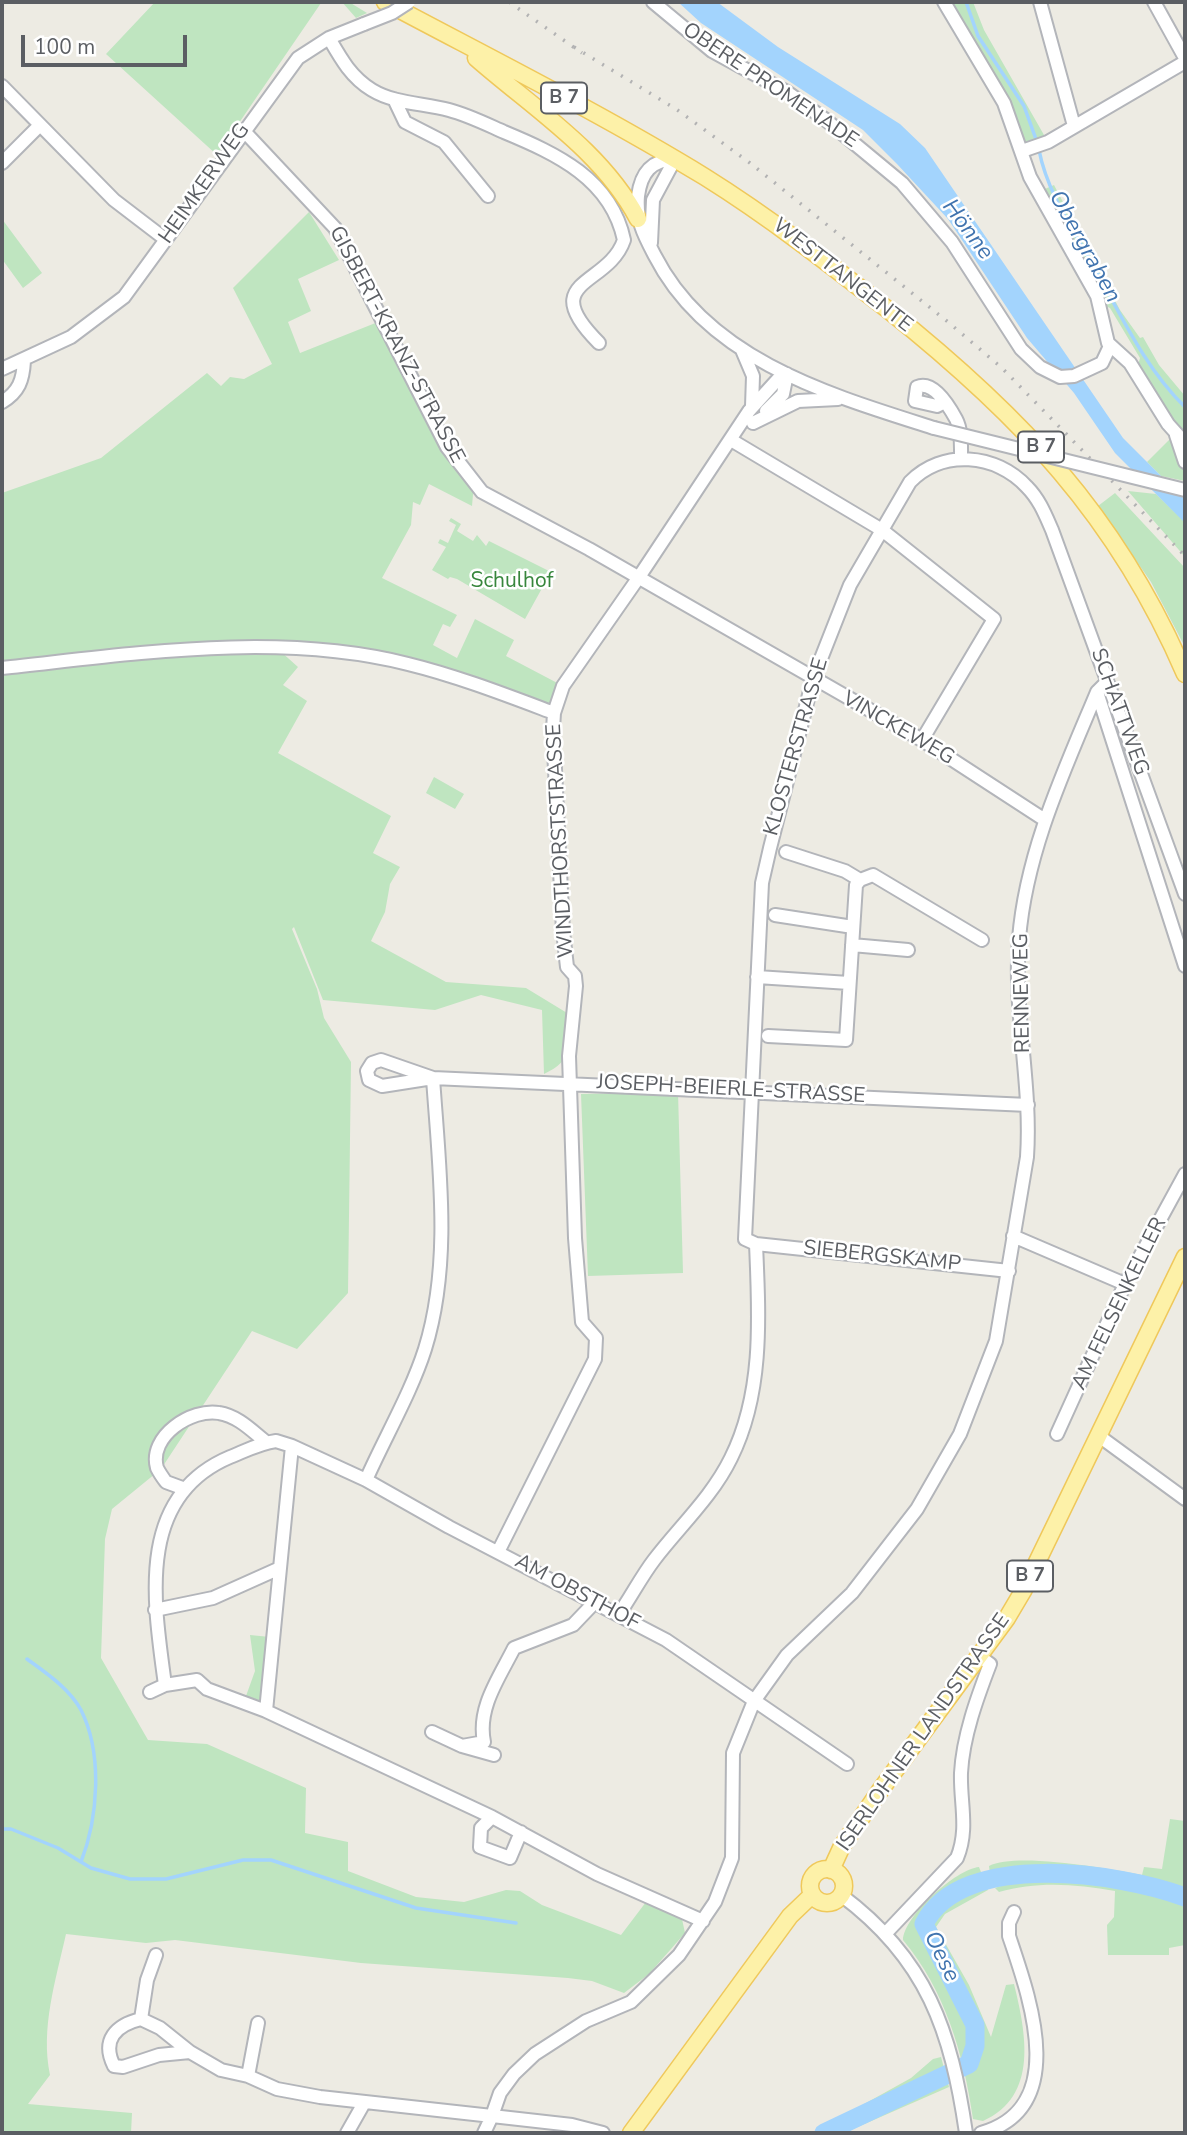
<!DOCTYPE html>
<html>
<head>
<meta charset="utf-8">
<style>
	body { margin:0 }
	#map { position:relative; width:1187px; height:2135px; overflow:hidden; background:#edebe3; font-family:"Nunito Sans",sans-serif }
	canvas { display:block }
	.frame { position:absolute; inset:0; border:4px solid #5b5e63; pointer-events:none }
	.scale { position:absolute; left:21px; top:35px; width:166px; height:32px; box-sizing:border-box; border:4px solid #5b5e63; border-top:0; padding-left:9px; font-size:21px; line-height:24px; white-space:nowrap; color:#5b5e63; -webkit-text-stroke:5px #fff; paint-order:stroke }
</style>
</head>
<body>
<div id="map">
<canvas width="1187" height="2135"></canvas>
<div class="frame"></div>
<div class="scale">100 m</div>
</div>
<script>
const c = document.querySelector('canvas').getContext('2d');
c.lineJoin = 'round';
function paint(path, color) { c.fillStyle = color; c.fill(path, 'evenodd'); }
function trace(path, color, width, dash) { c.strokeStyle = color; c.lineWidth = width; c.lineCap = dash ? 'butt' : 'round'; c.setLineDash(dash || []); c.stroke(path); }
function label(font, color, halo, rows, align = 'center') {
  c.font = font + ' "Nunito Sans",sans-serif'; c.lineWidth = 5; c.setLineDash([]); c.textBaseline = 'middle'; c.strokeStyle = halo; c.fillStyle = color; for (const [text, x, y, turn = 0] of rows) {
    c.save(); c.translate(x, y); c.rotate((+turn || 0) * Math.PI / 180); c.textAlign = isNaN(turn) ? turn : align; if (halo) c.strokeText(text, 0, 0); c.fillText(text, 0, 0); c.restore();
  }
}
const green = new Path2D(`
	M155,2H319L321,3L217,155L106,54Z
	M342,2H349L367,13L356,18Z
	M944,2H973L984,30L1048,142L1022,151Z
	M1054,185L1120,310L1140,338L1143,337L1159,365L1185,396V481L1161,476L1147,462L1175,434L1136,373L1140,358L1110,308L1101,304L1038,192Z
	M309,212L339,260L298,279L311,311L288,322L300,353L383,320L474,483L472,506L429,484L420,505L413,502L411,525L382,578L457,615L450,627L443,624L433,645L457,658L475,619L514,640L506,656L563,686L554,713L407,663L279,650L298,667L283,685L307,701L278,753L391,816L373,853L400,867L390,884L385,912L371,941L446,982L526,988L572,1016C570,1045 574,1060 544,1074L542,1010L481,995L435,1010L323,1000L294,927L292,929L317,989L324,1018L351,1062L348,1293L297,1349L252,1331L161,1469L112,1509L105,1539L101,1658L148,1740L207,1744L306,1788L305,1833L348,1842V1871L416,1897L464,1902L506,1890L520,1891L542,1905L621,1935L646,1902L682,1919L685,1933L649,1974L624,1993L592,1981L568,1978L361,1963L175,1940L146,1943L66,1934C56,1979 40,2029 50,2075L28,2104L132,2113L131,2133H2V493L101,458L207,373L221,386L230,377L244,379L272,364L233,288Z
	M2,219L42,273L23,288L2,259Z
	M1128,491L1156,494L1185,522V557Z
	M1115,493L1185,568V647L1151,582L1098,506Z
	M451,518L461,524L457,531L473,541L477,535L486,546L489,541L551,572L525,619L457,579L450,577L448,579L432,570L446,547L438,543L440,539L448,543L456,525L449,521Z
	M434,777L464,794L455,809L426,793Z
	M678,1092L683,1273L588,1276L581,1094Z
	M250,1635L270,1637L264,1702L246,1696L255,1671Z
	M1170,1819L1185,1821V1889C1122,1869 1054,1860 990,1874L989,1866C1017,1852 1110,1869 1142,1875L1144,1867L1162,1869Z
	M979,1867L988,1890L945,1914L936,1927L969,1985L991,2037L1006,1985L1014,1984C1026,2033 1039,2096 983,2121L973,2119C964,2055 945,1990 903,1940C904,1916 956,1869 979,1867Z
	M1020,1879C1076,1876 1132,1885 1185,1903V1945L1169,1948V1955H1108L1107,1925L1114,1917L1115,1891C1076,1884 1037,1881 999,1892L995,1888Z
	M941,2057L949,2087L844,2133H812L911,2078L933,2059Z`);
const water = new Path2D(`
	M678,2H717L778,47L900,124L925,148L1123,438L1185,500V523L1115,453L1074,393L1027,338L948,219L897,164L863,130L701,23Z`);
const stream = new Path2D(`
	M966,2L978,36L1024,106L1037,142
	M1039,150C1047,192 1073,229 1094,267C1121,315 1145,368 1185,407
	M27,1659C46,1673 69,1688 81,1710C103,1754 98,1818 81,1862
	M2,1829H11L58,1848L91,1868L130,1879H166L243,1860H271L416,1908L516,1923`);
const river = new Path2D(`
	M824,2133L969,2064L975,2046V2025L924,1924C962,1849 1121,1873 1185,1897`);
const minor = new Path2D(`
	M653,2L712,51L787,92L826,120L902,183L952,242L1021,349L1040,367L1060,377L1074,376L1102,363L1110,346
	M944,2L1004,103L1030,177L1097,296L1108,343L1130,363L1168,424L1185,443
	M1040,2L1074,126
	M1154,2L1185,58
	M329,38C341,59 351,77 372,90C395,104 424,103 449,110C468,115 486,124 504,132C557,154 611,179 624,240C608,287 535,279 599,343
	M2,86L114,200L165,239
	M394,99L405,122L444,142L488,196
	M243,130L335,228L447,447L482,492L589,549L922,740L1045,820
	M1022,151L1048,142L1185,62
	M675,159C651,160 641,173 638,196C636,221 644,235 655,256C708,360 830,395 934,428
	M2,163L39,126
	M651,243L653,200L675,159
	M742,350L753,376L752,406
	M2,369L71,337L124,297L298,58L329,38L364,24
	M2,402C19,392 23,380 24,361
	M943,403L937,406L915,401L917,387C933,380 949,406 956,419C962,430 961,446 961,458
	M766,411L783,394L787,374
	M753,423L798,401L838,399
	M1176,435L1185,462
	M731,440L882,530L994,619L922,740
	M2,668C134,654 277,631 408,664C457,676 506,695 554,713
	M1097,692L1185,966
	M786,852L845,871L860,880L873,875L982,940
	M775,915L853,927
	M852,945L908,950
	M757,977L849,983
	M768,1036L846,1040L856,885L860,880
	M433,1078L381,1060L372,1063L367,1071L369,1080L382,1086L433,1078L1028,1105
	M1013,1236L1125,1284
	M756,1244L1009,1271
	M1057,1434L1125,1284L1185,1174
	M1099,1436L1185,1499
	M276,1441L292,1446L266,1711L207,1689L197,1680L165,1685C154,1603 135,1497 230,1457C245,1451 260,1443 276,1441Z
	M292,1446L366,1480L449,1527L666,1640L847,1764
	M366,1480C385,1437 411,1393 425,1349C452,1262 439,1167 433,1078
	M185,1489L166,1482C163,1478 159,1472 157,1468C148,1436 192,1408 219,1413C238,1416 252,1431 266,1442
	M498,1552L595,1359L596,1338L582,1322L575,1238L569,1056L576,986L575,976L567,967L563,931L553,729L554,713L563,686L639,577L749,411L779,378L787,374
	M155,1610L213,1598L280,1568
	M619,1614C631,1597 641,1577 654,1560C679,1527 712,1497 731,1458C764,1392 759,1315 756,1244L745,1239L762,883L770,848L813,679L850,585L910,482C942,449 996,453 1027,487C1039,499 1045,514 1052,530L1185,894
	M150,1692L165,1685
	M266,1711L492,1817L597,1874L703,1921
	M432,1732L462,1746L494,1755
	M462,1746L484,1742C477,1708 499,1678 514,1648L573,1625L594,1603
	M492,1817L481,1828L480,1847L510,1858L521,1832
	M841,1895C927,1959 951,2031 966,2133
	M885,1934L957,1858C969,1829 960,1803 961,1773C963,1736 977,1698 990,1664L979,1656
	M141,2019L147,1980L156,1955
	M190,2052L159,2055L123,2067L114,2066C101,2040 116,2025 141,2019L160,2028L190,2052L221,2070L248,2076L277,2089L320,2097L492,2116L500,2093L514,2074L535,2054L586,2021L631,2002L679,1955L715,1902L732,1858L733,1753L754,1701L787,1655L852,1593L917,1509L960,1434L996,1341L1027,1157C1032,1084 1013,1012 1019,939C1026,852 1064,771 1097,692L1107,682
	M248,2076L258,2023
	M347,2133L364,2103
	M484,2133L492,2116L572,2125L603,2133
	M981,2133C1071,2108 1029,1996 1009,1936V1923L1014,1912`);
const major = new Path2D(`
	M385,2C492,59 602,114 705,177C769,217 828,263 887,309C1020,415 1117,516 1185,674
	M476,58C533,108 602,151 638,219
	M810 1886a17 17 0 1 1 34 0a17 17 0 1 1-34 0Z
	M831,1870L842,1846L879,1792L1007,1618L1023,1591L1185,1257
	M631,2133L790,1916L812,1895`);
const rail = new Path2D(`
	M509,2L582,53
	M574,47L676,109L750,163L948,322L1002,368L1185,556`);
const minorBridge = new Path2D(`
	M364,24L392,13L409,2
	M934,428L1185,490`);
const shields = [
	[564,98,46],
	[1041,447,46],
	[1030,1576,46]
];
const shieldNames = [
	["B 7",564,98],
	["B 7",1041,447],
	["B 7",1030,1576]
];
const streetNames = [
	["OBERE PROMENADE",770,86,34],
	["HEIMKERWEG",205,184,-55],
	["WESTTANGENTE",842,276,38],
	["GISBERT-KRANZ-STRASSE",396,345,62],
	["SCHATTWEG",1119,712,70],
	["VINCKEWEG",898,729,30],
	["KLOSTERSTRASSE",797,747,-74],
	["WINDTHORSTSTRASSE",561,841,-93],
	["RENNEWEG",1023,993,-91],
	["JOSEPH-BEIERLE-STRASSE",731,1090,3],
	["SIEBERGSKAMP",882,1257,6],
	["AM FELSENKELLER",1120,1304,-64],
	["AM OBSTHOF",577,1593,28],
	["ISERLOHNER LANDSTRASSE",924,1733,-55]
];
const parkNames = [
	["Schulhof",512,582]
];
const waterNames = [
	["Hönne",967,230,53],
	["Obergraben",1084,247,61],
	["Oese",941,1957,64]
];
paint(green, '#bfe5c0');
paint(water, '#a3d4fd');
trace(stream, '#a3d4fd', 3.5);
trace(river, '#a3d4fd', 19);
trace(minor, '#b3b5ba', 16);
trace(major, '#efc85b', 19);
trace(minor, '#fff', 12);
trace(major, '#fdf1a8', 16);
trace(rail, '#b2b2b3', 3.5, [2, 9]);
trace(minorBridge, '#b3b5ba', 16, []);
trace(minorBridge, '#fff', 12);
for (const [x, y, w] of shields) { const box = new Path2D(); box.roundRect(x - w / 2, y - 15.5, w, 31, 5); c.fillStyle = '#fff'; c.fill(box); trace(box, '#5b5e63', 2); }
label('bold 19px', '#5b5e63', null, shieldNames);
label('21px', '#5b5e63', '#fff', streetNames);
label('21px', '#37863c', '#fff', parkNames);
label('italic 23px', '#4174af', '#fff', waterNames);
</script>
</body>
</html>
